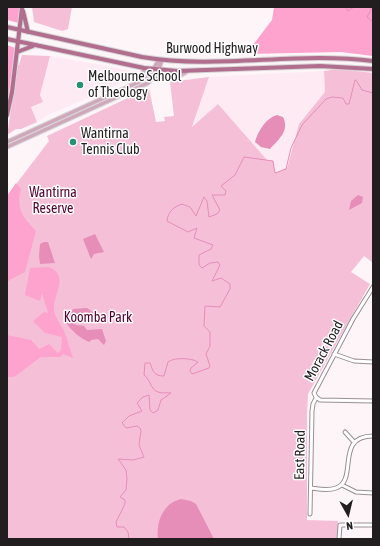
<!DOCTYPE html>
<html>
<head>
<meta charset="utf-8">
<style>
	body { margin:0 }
	#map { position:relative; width:380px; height:546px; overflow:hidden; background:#fef5f9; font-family:"Asap Condensed",sans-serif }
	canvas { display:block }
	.frame { position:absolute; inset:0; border:8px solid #221e1f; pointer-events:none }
	.north { position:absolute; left:328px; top:494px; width:40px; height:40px; -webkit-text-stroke:3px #fff; paint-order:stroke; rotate:172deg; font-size:11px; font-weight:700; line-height:16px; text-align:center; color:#221e1f }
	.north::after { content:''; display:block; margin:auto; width:14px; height:18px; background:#221e1f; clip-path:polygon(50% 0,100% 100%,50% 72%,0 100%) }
</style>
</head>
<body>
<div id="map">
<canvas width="380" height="546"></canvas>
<div class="frame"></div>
<div class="north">N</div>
</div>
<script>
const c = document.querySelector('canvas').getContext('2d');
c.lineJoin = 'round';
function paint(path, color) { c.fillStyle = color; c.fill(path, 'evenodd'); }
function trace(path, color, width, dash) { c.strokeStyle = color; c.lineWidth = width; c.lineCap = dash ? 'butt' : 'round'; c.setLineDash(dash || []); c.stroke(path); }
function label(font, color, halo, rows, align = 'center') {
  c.font = font + ' "Asap Condensed",sans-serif'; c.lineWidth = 3; c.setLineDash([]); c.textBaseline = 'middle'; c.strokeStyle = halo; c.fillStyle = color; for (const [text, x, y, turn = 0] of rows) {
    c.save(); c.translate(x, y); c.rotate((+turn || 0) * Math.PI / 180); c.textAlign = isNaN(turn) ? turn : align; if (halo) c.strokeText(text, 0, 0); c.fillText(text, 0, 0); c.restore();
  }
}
const built = new Path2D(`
	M50,56L138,72V76L48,115L37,122L31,107L43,102L40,95Z
	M324,71L325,92L299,124L286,169L274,172V161L267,160L218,104L192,128L209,77Z`);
const green = new Path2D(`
	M32,7H72L68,29L62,31L34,22Z
	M22,55L50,56L40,95L43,102L31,107L37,122L21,129H16L7,135L18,65H19Z
	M339,69L373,73V263L364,256L351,272L370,284L308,394L307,414V520L338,521L337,539H7V196L49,141L47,136L149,88L156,122L165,121L164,117L174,116L170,82L209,77L192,127L218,104L267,160L274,161V172H278L287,168L299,124L325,92L324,71Z`);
const forest = new Path2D(`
	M7,7H19V23L7,20Z
	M274,7H373V56L341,52L246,54L272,20Z
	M7,45L15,48L7,109Z
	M16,183L21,189C16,209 22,216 36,231L25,272L8,281L7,286V196Z
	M49,267C70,276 53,294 54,309C54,316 61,325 64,331C68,340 70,350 73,358L63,354L60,357H41L14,377H7V335L31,340L39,349L49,344L58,353L61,350L62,337L45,333L33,321L44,312L48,313L42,293L40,301L25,295L30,268Z`);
const water = new Path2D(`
	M277,115L283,117C290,131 278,140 270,149L261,147L255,142C258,131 266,118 277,115Z
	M358,195L363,197L362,203L349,210L351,201Z
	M95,234L104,252L94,254L91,259L83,239Z
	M44,242H48L55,263L40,264L39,256L40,244Z
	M87,308L94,313L96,320L88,316H79L74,323L76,325L84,326L87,330L102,329L106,341L104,345L98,339L91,340L90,342C82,340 72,331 67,324L68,319L63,316L70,314L73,309Z
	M181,499L191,501L196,504L214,539H158C156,522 163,503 181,499Z`);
const stream = new Path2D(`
	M345,7L348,11L354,7
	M370,7L371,10L367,17L373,22
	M129,539L128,532L124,527H117L116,522L125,504V500L120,497L126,490L127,479L126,470L118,459L133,460L144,457L139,445L141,431L140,428L137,426L126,428L122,423L129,416L142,411L137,403L143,397L149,395L150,410L153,413L158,410L161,400L171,393C167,392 162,394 158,392C151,390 150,379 144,375L145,363H150C153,371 154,376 164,376L168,362C174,357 192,358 198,362L191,368L190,371L192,374L209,368L210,366L206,354L210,346V332L204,326L205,306L220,307L230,289V284L221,278L212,281L220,265L218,262L210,263L202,268L199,265V255L211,249L213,245L194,238L197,228L188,232L167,221C168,211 174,207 182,204L190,207L196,216L204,197L207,201L209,217L217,214L220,210L212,195H225L226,191L221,186L235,175L244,157L273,161L275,173L286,169L291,148L302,125L326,99L332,97L343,98L346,104H349L355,80H356L362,90L373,93`);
const minor = new Path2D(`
	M373,287L353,319L314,393L316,397L320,400L373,401
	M334,354L354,361L373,362
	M345,432L354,442
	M342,485L356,492L373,493
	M311,488C319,489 328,491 336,488C359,480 334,436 373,436
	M310,514L312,411L313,404L316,398
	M339,539L340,525H373`);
const major = new Path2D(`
	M153,79L179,76L186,72
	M141,81L144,68
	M7,142L141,81L151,73L159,60
	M7,147L148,83L157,73L162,60`);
const highway = new Path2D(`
	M23,11L28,32
	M7,27L142,57C219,70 296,51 373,61
	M7,39L144,68L177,71L320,66L373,69
	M17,52L33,46
	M7,115L12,92L22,8`);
const markers = [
	[80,85,4,"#249374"],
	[73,142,4,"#249374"]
];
const streetNames = [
	["Burwood Highway",212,49],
	["Morack Road",324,351,-62],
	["East Road",300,455,-89]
];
const poiNames = [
	["Melbourne School",88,77],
	["of Theology",88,93],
	["Wantirna",81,134],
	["Tennis Club",81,150]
];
const parkNames = [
	["Wantirna",53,193],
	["Reserve",53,209],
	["Koomba Park",98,318]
];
paint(built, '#feeaf2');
paint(green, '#f6bfd8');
paint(forest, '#fea3ce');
paint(water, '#e68db8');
trace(stream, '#e68db8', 1);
trace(minor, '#998f93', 5);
trace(major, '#d7d6d7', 5.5);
trace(highway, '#d7d6d7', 6);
trace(minor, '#fff', 3);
trace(major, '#d0a8bb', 3.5);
trace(highway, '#b16e8e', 4);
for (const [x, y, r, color] of markers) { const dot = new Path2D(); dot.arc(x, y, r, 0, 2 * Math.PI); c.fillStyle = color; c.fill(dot); trace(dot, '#fff', 1.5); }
label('14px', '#221e1f', '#fff', streetNames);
label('14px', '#221e1f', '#fff', poiNames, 'left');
label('14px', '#520133', '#fff', parkNames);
</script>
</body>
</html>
